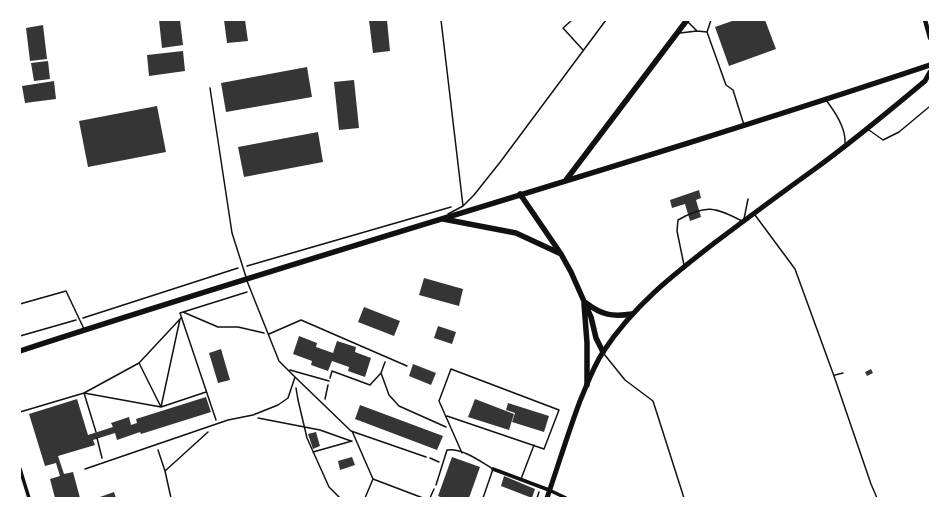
<!DOCTYPE html>
<html>
<head>
<meta charset="utf-8">
<style>
	body { margin:0 }
	#map { position:relative; width:950px; height:518px; overflow:hidden; background:#fff; font-family:Roboto,sans-serif }
	canvas { display:block }
	.frame { position:absolute; inset:0; border:21px solid #fff; pointer-events:none }
</style>
</head>
<body>
<div id="map">
<canvas width="950" height="518"></canvas>
<div class="frame"></div>
</div>
<script>
const c = document.querySelector('canvas').getContext('2d');
c.lineJoin = 'round';
function paint(path, color) { c.fillStyle = color; c.fill(path, 'evenodd'); }
function trace(path, color, width, dash) { c.strokeStyle = color; c.lineWidth = width; c.lineCap = dash ? 'butt' : 'round'; c.setLineDash(dash || []); c.stroke(path); }
const building = new Path2D(`
	M159,20H180L183,45L162,48Z
	M224,20H245L248,41L227,43Z
	M369,20H387L390,51L373,53Z
	M735,20H765L776,49L729,66L715,27Z
	M43,25L47,59L30,61L26,28Z
	M183,51L185,71L149,76L147,55Z
	M48,61L50,79L34,81L31,63Z
	M307,67L312,97L226,112L221,83Z
	M354,80L359,128L339,130L334,82Z
	M54,81L56,99L25,103L22,86Z
	M157,106L166,152L88,167L79,121Z
	M318,132L323,162L244,177L238,147Z
	M699,190L701,198L696,200L701,217L690,221L685,204L672,208L670,200Z
	M424,278L463,289L459,306L419,295Z
	M364,307L400,321L394,336L358,322Z
	M438,326L456,332L452,344L434,338Z
	M299,336L317,343L316,347L333,353L337,341L356,347L355,352L371,358L365,377L348,371L349,367L332,361L328,371L311,365L312,361L293,354Z
	M221,349L230,380L218,383L209,353Z
	M413,364L436,373L431,385L409,376Z
	M871,369L873,373L867,376L865,372Z
	M206,397L211,412L141,434L140,432L117,440L115,433L93,440L95,445L58,456L64,474L73,472L80,498H55L50,479L60,476L56,463L45,466L29,414L77,399L88,435L113,427L111,423L129,417L131,425L137,423L136,419Z
	M475,399L514,414L509,430L468,417Z
	M508,403L549,416L544,432L512,422L515,413L506,410Z
	M360,405L443,436L437,450L355,419Z
	M316,432L320,446L313,449L308,434Z
	M352,457L355,465L340,470L338,461Z
	M452,457L480,467L469,498H443L438,496Z
	M504,476L535,489L532,498L501,486Z
	M114,492L116,498H97Z`);
const path = new Path2D(`
	M247,266L451,207
	M183,312L218,327H238L264,333
	M83,318L238,268
	M20,336L76,320
	M139,363L161,407L180,319
	M381,373L389,395L399,406L446,427
	M330,378L332,371L370,385L381,373L385,362
	M296,388L298,400L307,438L329,487L340,498
	M325,399L328,385
	M20,412L84,393L139,363L181,318
	M258,418L320,430L351,441
	M216,420L180,313L247,292
	M96,432L84,393L161,407L206,392
	M97,438L102,458
	M158,450L165,471
	M313,452L352,441
	M430,458L439,462
	M171,498L165,471L208,432
	M430,498L434,489
	M537,498L539,492`);
const service = new Path2D(`
	M441,20L463,206
	M572,20L563,28L583,50
	M687,21L697,31
	M707,32L711,20
	M680,33L697,31L707,32L726,85L733,90L744,125
	M210,88L232,233L246,277
	M826,100C835,112 846,128 845,143
	M869,130L883,140L899,132L929,107
	M448,214L463,206L474,195L501,161L606,20
	M755,215L795,269L834,376L871,484L877,498
	M744,219L748,199
	M684,265L677,231L678,220C706,204 715,207 742,221
	M247,281L279,361L295,377L351,431L426,457
	M20,304L66,291L84,329
	M269,334L301,320L407,366
	M604,354L625,380L653,401L684,498
	M290,370L329,381
	M835,375L843,373
	M447,416L544,449L559,410L451,369L439,401L462,453
	M352,431L373,479L423,498
	M85,469L228,420L253,415L278,405L288,398L295,377
	M521,479L534,445
	M436,485L447,450C463,448 481,462 493,469L483,498
	M365,498L373,479`);
const minor = new Path2D(`
	M20,469L29,498
	M493,469L549,490L566,498`);
const tertiary = new Path2D(`
	M925,20L930,38`);
const secondary = new Path2D(`
	M547,498C558,466 568,433 580,401C587,385 593,367 603,352C634,305 673,275 717,241C749,217 780,194 812,171C851,143 888,112 925,81L930,72`);
const primary = new Path2D(`
	M566,180L687,20
	M520,194L561,254L571,272L591,317L596,338L603,352
	M443,219L516,233L559,253
	M586,303C602,315 612,317 632,314
	M584,304L587,343V385
	M20,351C322,252 628,166 930,65`);
paint(building, '#353535');
trace(path, '#111', 1.5);
trace(service, '#111', 1.5);
trace(minor, '#111', 3.5);
trace(tertiary, '#111', 4.5);
trace(secondary, '#111', 5);
trace(primary, '#111', 5.5);
</script>
</body>
</html>
